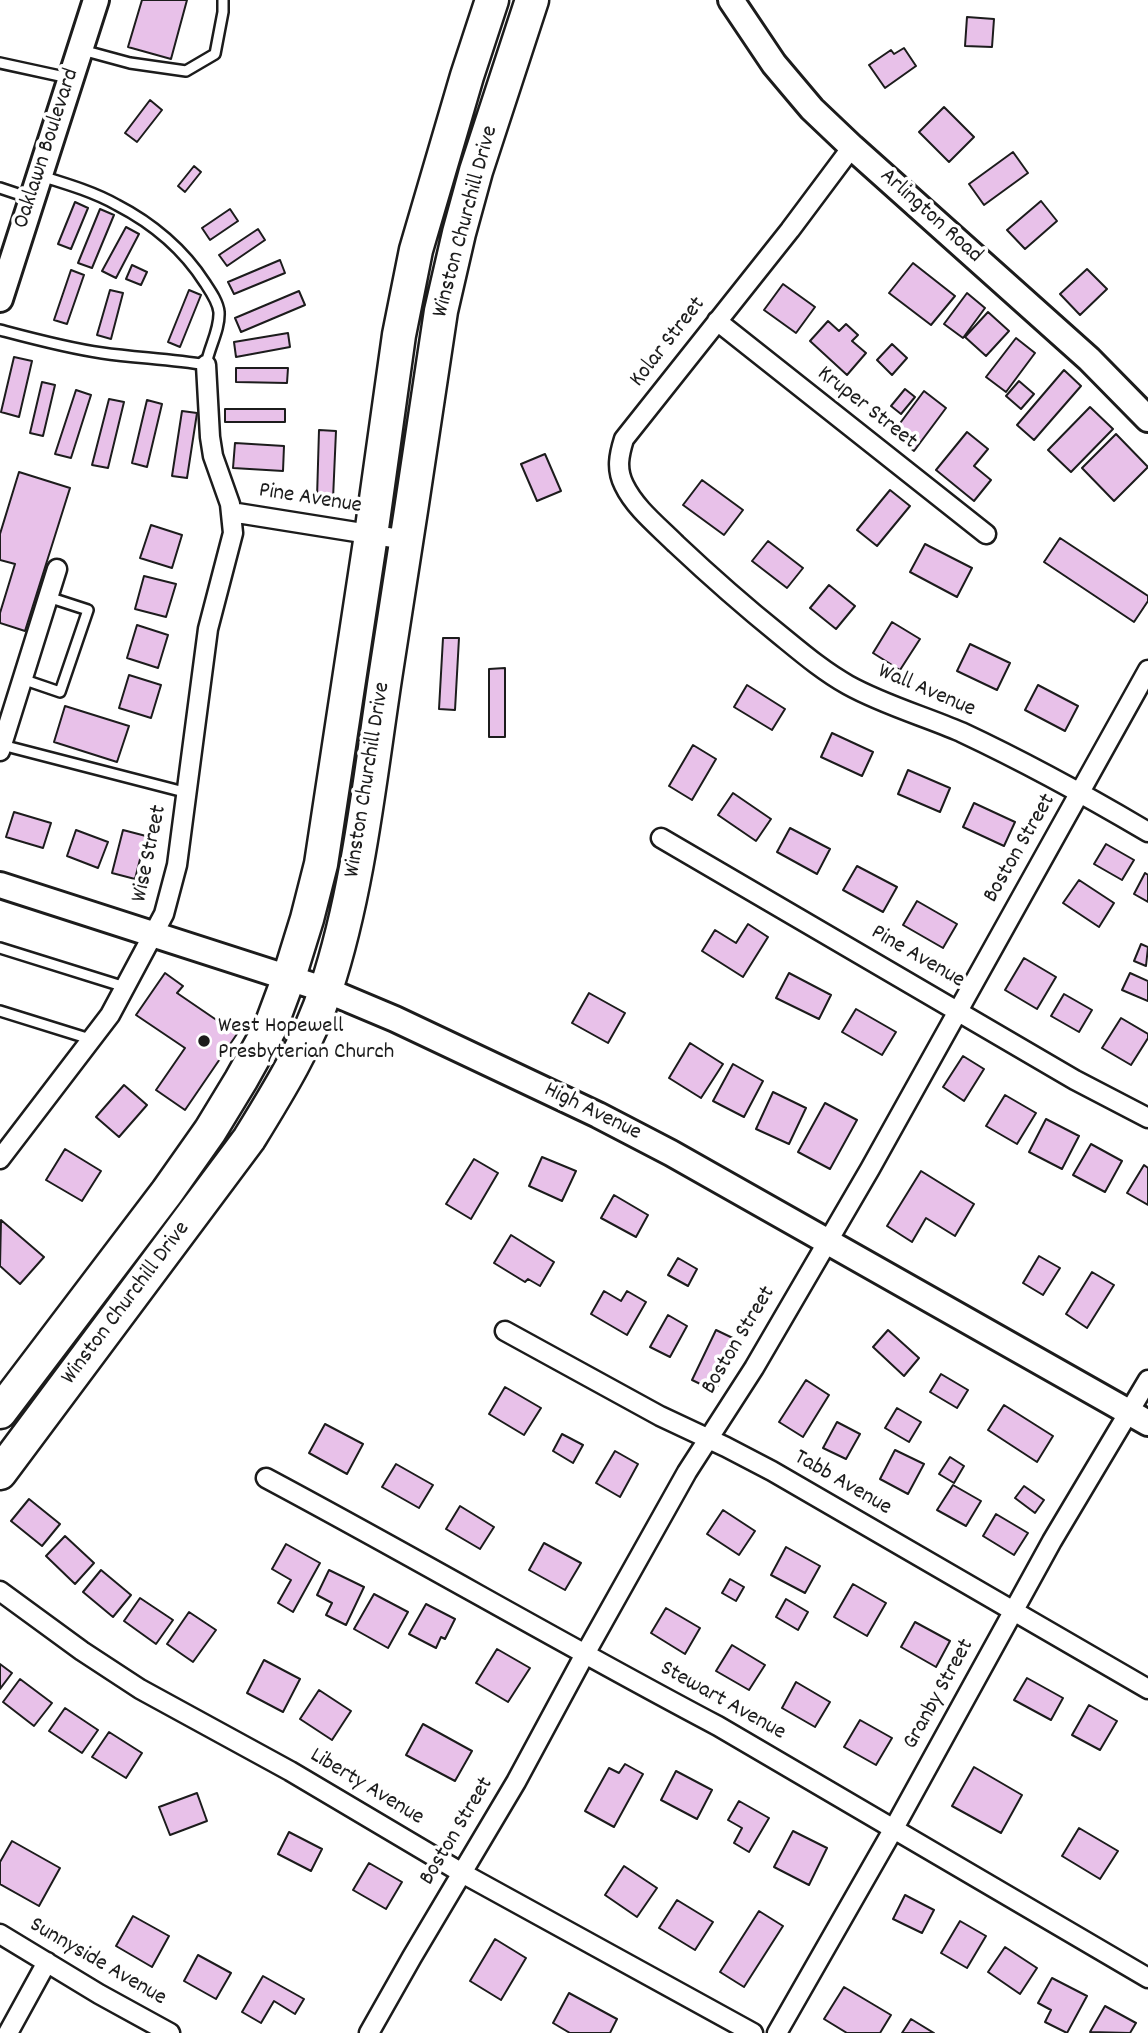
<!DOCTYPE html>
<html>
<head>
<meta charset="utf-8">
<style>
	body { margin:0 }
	canvas { display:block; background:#fff }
</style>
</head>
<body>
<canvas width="1148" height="2033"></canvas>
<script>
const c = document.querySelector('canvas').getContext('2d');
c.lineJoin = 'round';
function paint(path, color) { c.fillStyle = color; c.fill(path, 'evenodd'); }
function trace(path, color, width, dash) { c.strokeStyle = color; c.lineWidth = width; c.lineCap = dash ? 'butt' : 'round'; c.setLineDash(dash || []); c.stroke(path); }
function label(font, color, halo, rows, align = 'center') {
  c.font = font + ' Dekko,sans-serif'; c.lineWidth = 7; c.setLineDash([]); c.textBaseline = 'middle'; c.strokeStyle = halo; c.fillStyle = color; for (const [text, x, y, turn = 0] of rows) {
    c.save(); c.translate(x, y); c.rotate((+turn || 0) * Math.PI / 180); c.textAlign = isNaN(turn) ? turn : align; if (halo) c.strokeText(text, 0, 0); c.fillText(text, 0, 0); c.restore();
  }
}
const building = new Path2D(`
	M142,0H187L171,59L128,47Z
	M967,17L994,19L992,47L965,46Z
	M904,48L916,66L885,88L869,65L891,50L894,54Z
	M150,100L162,110L137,142L125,133Z
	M944,107L974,137L949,162L919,132Z
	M1013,152L1028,173L984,205L969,184Z
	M194,166L201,172L185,192L178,186Z
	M1041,201L1057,221L1025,249L1007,230Z
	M75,202L88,208L71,249L58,244Z
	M100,209L114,215L92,268L78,263Z
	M230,209L238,221L210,240L202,228Z
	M126,227L139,234L116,278L102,271Z
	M258,229L265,240L227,266L219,255Z
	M280,260L285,273L234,294L228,282Z
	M913,263L955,296L931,325L889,293Z
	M132,265L147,272L141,285L126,279Z
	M1087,269L1107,289L1080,315L1060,294Z
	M71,270L84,275L67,324L54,320Z
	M783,284L815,307L796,333L764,310Z
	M110,290L123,293L111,339L97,335Z
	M189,290L201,295L180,347L168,342Z
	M299,291L305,305L241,332L235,318Z
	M967,293L985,308L963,338L944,324Z
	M988,312L1009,331L986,356L965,337Z
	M828,321L839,331L846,324L858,335L852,341L866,353L847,375L810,341Z
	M288,333L290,347L236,357L234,342Z
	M1016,338L1035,353L1006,392L986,377Z
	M892,344L907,358L892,375L877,360Z
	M14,357L32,361L19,417L1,412Z
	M236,368H288L287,383L236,382Z
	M1064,370L1081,386L1034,440L1017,425Z
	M1019,381L1034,394L1021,409L1006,396Z
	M42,382L55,385L43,436L30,433Z
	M905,389L915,397L901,414L891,406Z
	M76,390L91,395L71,458L55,454Z
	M924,391L946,408L914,451L892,434Z
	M109,399L124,402L108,468L92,465Z
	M147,400L162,404L147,467L132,463Z
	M1090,407L1113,429L1071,472L1048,450Z
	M225,409H285V422H225Z
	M182,411L197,413L187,478L172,476Z
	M319,430L336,431L333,499L317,498Z
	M967,432L988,449L974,466L991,480L974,501L936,470Z
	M1116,434L1148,467L1114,501L1082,468Z
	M235,443L284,446L283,471L233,468Z
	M545,454L561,491L537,501L521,464Z
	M19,472L70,488L25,631L0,623V613L15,564L0,560V534Z
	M702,480L743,510L724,535L683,505Z
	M890,490L910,506L877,546L857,530Z
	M151,525L182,535L172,568L140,558Z
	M1060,538L1148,596V601L1134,622L1044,562Z
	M768,541L803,568L787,588L752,561Z
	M925,544L972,568L957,597L910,572Z
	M144,576L176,584L166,617L135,609Z
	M829,585L855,606L836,629L810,608Z
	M892,622L920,639L900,670L873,653Z
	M137,625L168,635L158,668L127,658Z
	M443,638H459L455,710L439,709Z
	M970,644L1010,663L997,690L957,671Z
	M505,668V737H489V669Z
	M129,675L161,685L151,718L119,708Z
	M747,685L785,709L772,730L734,707Z
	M1038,685L1078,706L1065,731L1025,710Z
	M65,706L129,726L117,762L54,742Z
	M832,733L873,752L862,776L821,757Z
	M693,745L716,759L692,800L669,786Z
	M908,770L950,788L940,812L898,794Z
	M733,793L771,819L756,841L718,815Z
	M974,803L1015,822L1004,846L963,827Z
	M14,812L51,823L43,848L6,837Z
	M790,828L830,849L817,874L777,852Z
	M76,830L108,842L98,868L67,856Z
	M123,830L146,836L135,879L112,873Z
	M1106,844L1134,860L1122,880L1094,864Z
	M857,866L897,887L883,912L843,890Z
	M1145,873L1148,875V902L1134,894Z
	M1079,880L1114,903L1099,927L1063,903Z
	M917,901L957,924L943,948L903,925Z
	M748,924L768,937L743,977L702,951L715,930L736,943Z
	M1141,944L1148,947L1146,966L1134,961Z
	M1024,958L1056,977L1037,1009L1005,990Z
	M165,973L183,986L177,993L237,1034L185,1110L156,1090L185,1048L136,1015Z
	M789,973L831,995L819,1019L776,998Z
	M1130,973L1148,981V1001L1122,990Z
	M589,993L625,1013L608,1043L572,1023Z
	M1064,994L1092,1010L1079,1032L1051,1016Z
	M856,1009L896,1032L882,1055L842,1032Z
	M1121,1018L1148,1034V1038L1131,1065L1102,1048Z
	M690,1043L723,1064L701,1098L669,1078Z
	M963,1056L984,1069L964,1101L943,1087Z
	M733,1064L763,1081L744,1117L713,1101Z
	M124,1085L147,1105L119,1137L96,1117Z
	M773,1092L806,1108L789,1144L756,1129Z
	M1005,1095L1036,1113L1017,1144L986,1126Z
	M825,1103L857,1120L830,1169L798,1152Z
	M1046,1119L1079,1136L1062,1169L1029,1152Z
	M1091,1144L1122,1161L1105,1192L1073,1175Z
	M65,1149L101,1171L82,1201L46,1180Z
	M542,1157L576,1171L562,1201L529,1186Z
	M474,1159L498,1173L471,1219L446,1204Z
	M1144,1165L1148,1168V1205L1127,1193Z
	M921,1171L974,1204L955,1236L926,1218L912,1242L887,1226Z
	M614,1195L648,1215L636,1237L601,1218Z
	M1,1220L44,1257L20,1284L0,1266Z
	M511,1235L554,1262L540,1286L528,1279L525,1282L494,1263Z
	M1039,1256L1060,1268L1043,1295L1023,1283Z
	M678,1258L697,1269L688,1286L668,1275Z
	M1092,1272L1114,1285L1087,1328L1066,1314Z
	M604,1291L621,1301L627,1291L646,1302L627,1335L591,1314Z
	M668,1315L687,1326L670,1357L650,1347Z
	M716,1330L739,1341L715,1391L692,1380Z
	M888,1330L919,1358L904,1376L873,1347Z
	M941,1374L968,1390L957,1408L930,1392Z
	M806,1380L829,1395L803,1437L779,1422Z
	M505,1387L541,1408L524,1435L489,1414Z
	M1004,1405L1053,1436L1037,1462L988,1430Z
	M897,1408L921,1422L909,1442L885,1428Z
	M837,1422L860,1434L846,1459L823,1448Z
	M325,1424L363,1444L347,1474L309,1453Z
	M562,1434L583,1445L573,1463L553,1451Z
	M895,1450L924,1464L908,1494L880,1479Z
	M615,1451L638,1464L620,1497L596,1483Z
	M950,1457L964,1466L954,1483L939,1474Z
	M396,1464L433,1485L419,1508L382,1487Z
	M953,1485L981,1501L966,1526L937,1510Z
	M1024,1486L1044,1500L1035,1513L1015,1498Z
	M29,1499L60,1524L42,1546L11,1521Z
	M460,1506L494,1527L480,1549L446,1529Z
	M723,1510L755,1531L739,1555L707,1534Z
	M996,1514L1028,1533L1014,1555L983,1536Z
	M65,1536L94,1563L75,1584L46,1556Z
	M544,1543L581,1563L565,1590L529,1570Z
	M286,1544L320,1563L293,1612L278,1603L291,1580L272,1569Z
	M786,1547L820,1566L805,1593L771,1575Z
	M101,1570L131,1595L113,1617L83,1592Z
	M329,1570L364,1587L346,1625L326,1615L332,1603L317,1595Z
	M730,1579L744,1587L736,1601L722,1593Z
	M853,1584L886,1603L867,1636L834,1617Z
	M374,1594L408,1612L388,1648L354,1629Z
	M140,1598L173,1620L156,1644L124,1621Z
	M786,1599L808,1612L798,1630L776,1617Z
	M426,1604L455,1619L445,1639L441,1637L436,1648L409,1634Z
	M666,1608L700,1628L685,1654L651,1633Z
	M189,1612L216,1630L193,1662L167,1644Z
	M915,1622L950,1641L936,1667L901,1647Z
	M732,1645L765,1665L749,1690L716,1671Z
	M497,1649L530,1668L508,1702L476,1683Z
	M264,1660L300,1679L283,1712L247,1693Z
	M0,1664L12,1673L0,1689Z
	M1027,1678L1063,1698L1051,1720L1014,1700Z
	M20,1679L52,1703L34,1726L3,1702Z
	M796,1682L830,1702L815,1727L782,1708Z
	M319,1690L351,1711L332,1740L300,1719Z
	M1089,1705L1117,1721L1100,1750L1072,1735Z
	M65,1708L98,1730L82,1753L49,1731Z
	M860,1720L892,1738L876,1765L844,1747Z
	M423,1724L472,1751L455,1781L406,1755Z
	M109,1732L142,1753L126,1778L92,1757Z
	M625,1764L643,1774L614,1827L585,1811L609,1768L619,1773Z
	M974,1767L1022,1795L1001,1833L952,1806Z
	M676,1771L712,1790L697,1819L661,1800Z
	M197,1793L207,1821L170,1835L159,1807Z
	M739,1801L769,1818L749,1852L734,1843L742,1828L728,1820Z
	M1079,1828L1118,1851L1100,1879L1062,1856Z
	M793,1831L827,1848L809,1885L774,1867Z
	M289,1832L322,1849L311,1871L278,1854Z
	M12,1841L60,1868L39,1906L0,1884V1862Z
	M369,1863L402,1882L386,1909L353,1890Z
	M624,1866L657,1888L637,1917L605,1895Z
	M905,1895L934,1910L922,1933L893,1919Z
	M677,1900L713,1922L695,1950L659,1928Z
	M759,1911L783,1926L744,1987L720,1972Z
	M133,1916L169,1936L152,1967L116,1946Z
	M960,1921L986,1936L967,1968L941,1953Z
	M495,1939L526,1958L501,2000L470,1981Z
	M1005,1947L1037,1968L1020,1994L988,1972Z
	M198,1955L231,1973L216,1999L184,1981Z
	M263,1976L304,1999L295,2014L274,2001L261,2023L242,2012Z
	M1052,1978L1087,1996L1067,2033L1045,2022L1051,2010L1038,2003Z
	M844,1987L891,2015L880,2033H847L824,2019Z
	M569,1993L617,2019L610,2033H570L553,2023Z
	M1105,2006L1136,2023L1130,2033L1090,2032Z
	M911,2019L934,2033H902Z`);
const lane = new Path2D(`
	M82,50L130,63L186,71L215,54L223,12V0
	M0,63L69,78
	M0,188L30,198
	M0,330C34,339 67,348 102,353C137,358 171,359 206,365C209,347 220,330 219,312C218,302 211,292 205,283C184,250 152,223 117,205C94,192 67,184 41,176
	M22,679L60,692L88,610L48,597
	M2,745L188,793
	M0,948L125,987
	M0,1011L90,1039`);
const street = new Path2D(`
	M852,147L790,230L624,439C619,455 616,469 624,485C635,508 658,526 676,544C710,576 744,606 780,635C802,653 823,671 848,685C884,705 924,716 961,732C1025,762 1087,796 1148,832
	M717,321L986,534
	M231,512L406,540
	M0,751L57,569
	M661,838L1075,1080L1148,1118
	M0,1159L110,1015L164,914L177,865L208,629L233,533L230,504L213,456L210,437L206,365
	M505,1331L660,1416L726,1447L772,1471L1148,1689
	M266,1478C418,1559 566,1646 718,1726L1148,1978
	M0,1591L82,1651L140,1689L290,1771L462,1873L753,2033
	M0,1934L99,1994L170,2033
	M8,2033L47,1962
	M369,2033L412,1957L516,1782L585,1654L687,1472L754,1368L870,1169L1148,670
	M777,2033L893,1830L1052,1541L1148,1380`);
const secondary = new Path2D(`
	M731,0L774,64L812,109L852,147L1089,359L1148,419
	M0,299L96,0
	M0,885L326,990L395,1019L598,1115L671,1153L1148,1423`);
const highway = new Path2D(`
	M0,1412L167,1192L210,1131L241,1080L270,1028L289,977L307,919L321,864L371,535L399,335L416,250L467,76L492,0
	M0,1473L249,1139C278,1092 309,1042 326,989C359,889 370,776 386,672C405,552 423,431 441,311L459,233L476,171L532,0`);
const markers = [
	[204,1041,7,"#1c1c1c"]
];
const streetNames = [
	["Oaklawn Boulevard",48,149,-72],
	["Arlington Road",930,217,42],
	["Winston Churchill Drive",467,222,-75],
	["Kolar Street",669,343,-52],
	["Kruper Street",866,409,38],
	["Pine Avenue",310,500,9],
	["Wall Avenue",926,692,23],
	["Winston Churchill Drive",369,780,-81],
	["Boston Street",1021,849,-60],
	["Wise Street",151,854,-78],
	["Pine Avenue",917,958,30],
	["High Avenue",592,1113,26],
	["Winston Churchill Drive",127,1304,-53],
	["Boston Street",740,1341,-59],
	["Tabb Avenue",842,1484,30],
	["Granby Street",940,1695,-61],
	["Stewart Avenue",722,1702,29],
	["Liberty Avenue",366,1788,31],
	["Boston Street",458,1832,-59],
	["Sunnyside Avenue",97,1963,30]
];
const poiNames = [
	["West Hopewell",218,1028],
	["Presbyterian Church",218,1054]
];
paint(building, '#e8c1e9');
trace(building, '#1c1c1c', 2);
trace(lane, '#1c1c1c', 14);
trace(street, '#1c1c1c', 23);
trace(secondary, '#1c1c1c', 30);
trace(highway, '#1c1c1c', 37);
trace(lane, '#fff', 9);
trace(street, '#fff', 18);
trace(secondary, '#fff', 24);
trace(highway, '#fff', 32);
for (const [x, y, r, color] of markers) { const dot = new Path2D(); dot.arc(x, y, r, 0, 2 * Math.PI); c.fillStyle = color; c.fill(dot); trace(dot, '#fff', 2.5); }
label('23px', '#1c1c1c', '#fff', streetNames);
label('23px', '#1c1c1c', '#fff', poiNames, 'left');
</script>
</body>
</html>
